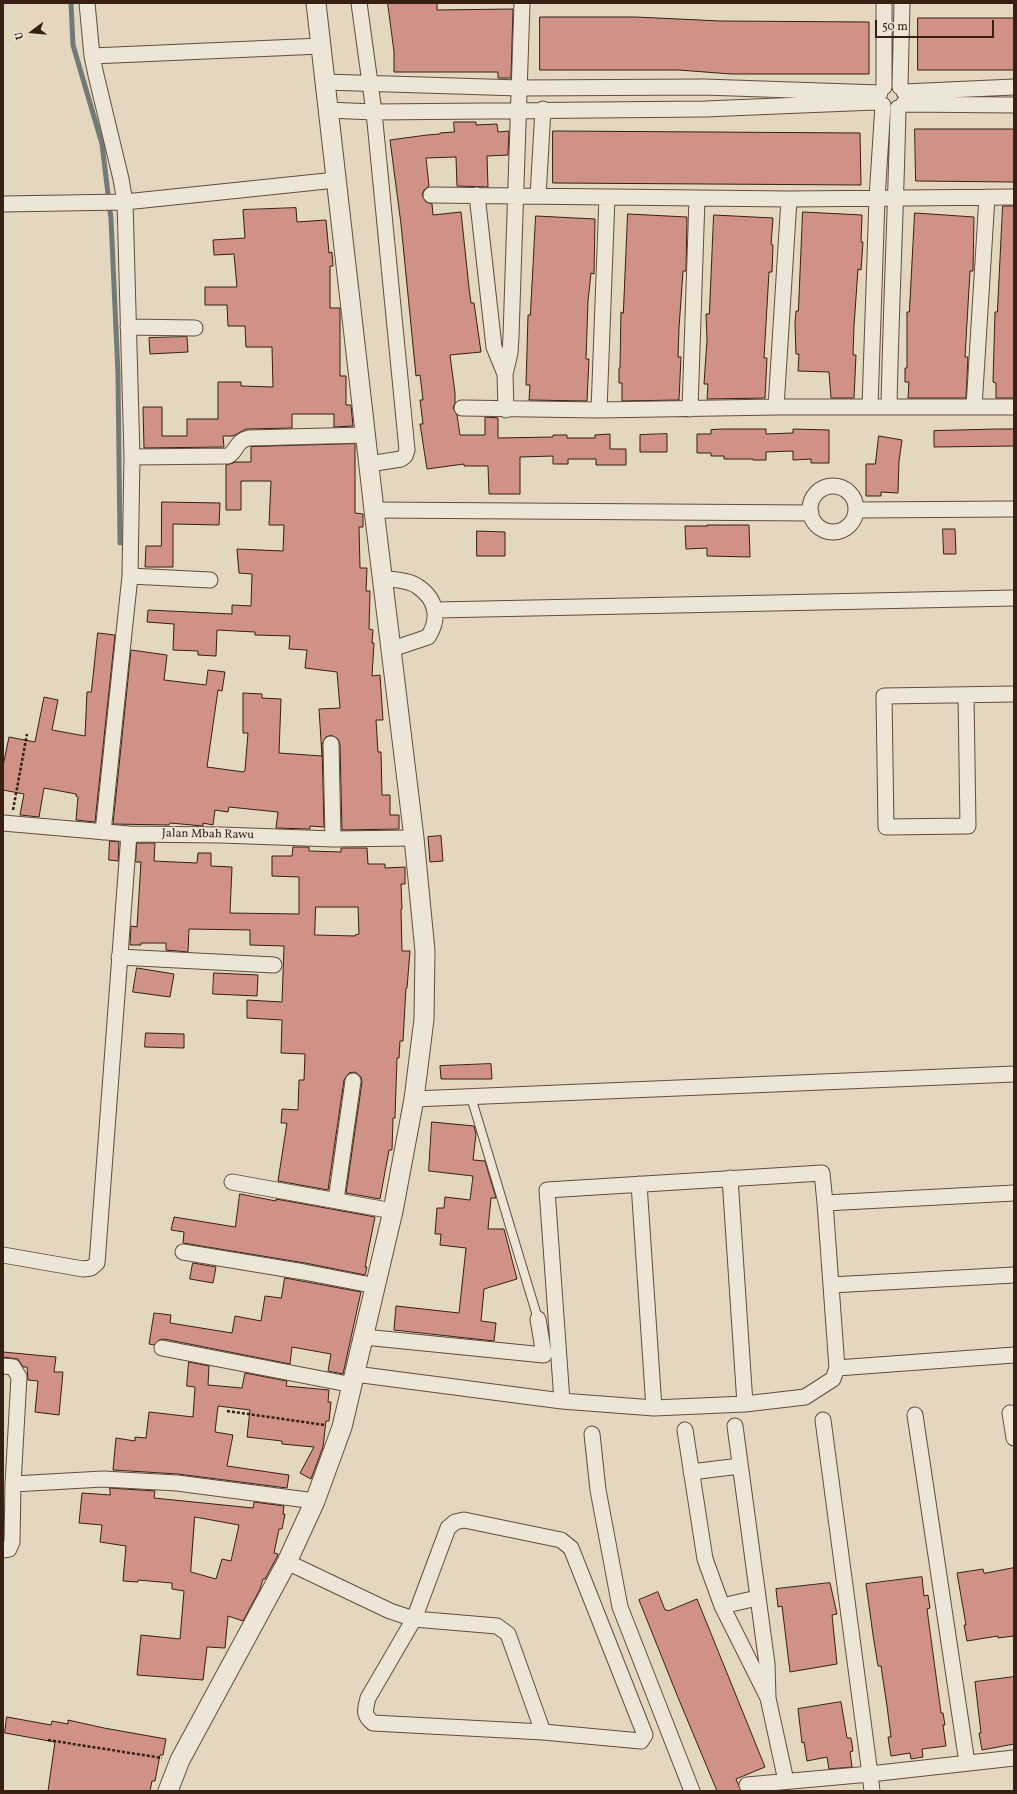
<!DOCTYPE html>
<html>
<head>
<meta charset="utf-8">
<style>
	body { margin:0 }
	#map { position:relative; width:1017px; height:1794px; overflow:hidden; background:#e3d7bf; font-family:Vollkorn,serif }
	canvas { display:block }
	.frame { position:absolute; inset:0; border:4px solid #371f13; pointer-events:none }
	.north { position:absolute; left:12px; top:12px; width:40px; height:40px; -webkit-text-stroke:3px #ede5d5; paint-order:stroke; rotate:254deg; font-size:11px; font-weight:700; line-height:16px; text-align:center; color:#371f13 }
	.north::after { content:''; display:block; margin:auto; width:14px; height:18px; background:#371f13; clip-path:polygon(50% 0,100% 100%,50% 72%,0 100%) }
	.scale { position:absolute; left:875px; top:20px; width:119px; height:18px; box-sizing:border-box; border:2px solid #371f13; border-top:0; padding-left:5px; font-size:12px; line-height:14px; white-space:nowrap; color:#371f13; -webkit-text-stroke:3px #ede5d5; paint-order:stroke }
</style>
</head>
<body>
<div id="map">
<canvas width="1017" height="1794"></canvas>
<div class="frame"></div>
<div class="north">U</div>
<div class="scale">50 m</div>
</div>
<script>
const c = document.querySelector('canvas').getContext('2d');
c.lineJoin = 'round';
function trace(path, color, width, dash) { c.strokeStyle = color; c.lineWidth = width; c.lineCap = dash ? 'butt' : 'round'; c.setLineDash(dash || []); c.stroke(path); }
function paint(path, color) { c.fillStyle = color; c.fill(path, 'evenodd'); }
function label(font, color, halo, rows, align = 'center') {
  c.font = font + ' Vollkorn,serif'; c.lineWidth = 3; c.setLineDash([]); c.textBaseline = 'middle'; c.strokeStyle = halo; c.fillStyle = color; for (const [text, x, y, turn = 0] of rows) {
    c.save(); c.translate(x, y); c.rotate((+turn || 0) * Math.PI / 180); c.textAlign = isNaN(turn) ? turn : align; if (halo) c.strokeText(text, 0, 0); c.fillText(text, 0, 0); c.restore();
  }
}
const stream = new Path2D(`
	M71,3L73,45L102,144L111,219L118,374L120,543`);
const building = new Path2D(`
	M388,3H437V10L513,9L511,78H498V72H394V52Z
	M540,17H636L720,21L869,22V74H731L679,70H540Z
	M918,18H1014V70H918Z
	M454,122H476V125L497,124L498,132L509,131L508,155L487,156L488,187L457,186L456,157L426,158L429,186L424,190L422,195L426,202L432,204L433,215L461,212L469,288L471,303H474L481,352L450,355L455,393V403L453,408L457,415L460,435H485V417L498,418V438L553,437V435H567V438H595V435L610,434V449H626V465H596V459H568V464H553V456L520,457V494H489L488,466H464V464L427,469L420,424H423L420,400H423L420,375L416,376L401,224L390,140L427,135L440,134V133L454,132Z
	M915,129H1014V182L916,181Z
	M553,131L860,133L861,185L553,183Z
	M1003,206H1014V398H996V383L993,382L995,312H997Z
	M296,208L297,222L326,220L329,253L332,252L333,266H330V308H340V376H346V405H351L353,426L334,427V414H292V428L246,429L233,436H223L224,447L144,448L143,407H162V436H187V419H218V382H241V386L273,387L272,347H246L245,326H228L227,305H205V287H237L234,254L214,255L213,240L245,238L243,210Z
	M803,212L862,215L861,242H863L861,270L858,269L854,326L853,355H856L854,398H831L829,372L798,371L799,354H796L795,323L796,311H798Z
	M915,213L974,217L973,271H970L965,357H968L966,398H908L909,382H905V368H907V312H909Z
	M628,214L687,217L686,271H683L679,328L678,357H681L679,400L622,401V383H619V368H620L621,312L623,313Z
	M714,215L773,218L771,244L773,245L772,272H769L764,358H767L765,398L707,399L708,384H704L707,340L706,314H709Z
	M536,216L595,219L594,274L591,273L588,301L586,359H589L587,401L529,400L530,385H526L528,315H530Z
	M187,337L188,352L150,354L149,338Z
	M723,429H766V434L793,433V429L829,430V463H811V459L793,460V451L766,452V460H753V459H724V456H711V453H697V434H711V430Z
	M997,429H1014V446L934,447V431Z
	M667,434V452H640V435Z
	M879,436L902,440L899,461L898,493L881,492V496H866V464H875Z
	M355,444V513L363,514V527H359L360,568H367L366,591H370L369,629L373,630L372,643H374L372,676L380,675L383,720H376L378,752H381L382,795H390V815H399V829L342,830L340,744L338,739L331,735L326,737L322,744L324,827L310,826V829L276,828L278,812L229,807L228,812L215,810L213,825L203,823V826L170,823L169,825L113,824L131,650L167,655L164,680L206,685L208,670L225,672L222,691L218,690L207,767L244,772L245,770L248,733H243V693L262,694V698L281,699L279,753L322,756L319,709L340,708L337,672L305,668L307,650L289,649L290,636L255,635V632L217,630L216,656L198,655V651L173,650L174,624L147,622L148,610L232,614V605L251,606L252,574L239,573L237,549L283,551L284,525H269L271,481H241V510H226V465L236,462H251V447Z
	M162,502L220,503L219,525L173,524V567H145L146,546H161Z
	M707,525H749L750,557L707,556V548L686,549L685,526H707Z
	M943,529H955L956,554H944Z
	M477,531L505,532V556H477Z
	M98,633L115,635L95,822L76,820L78,797L76,796V794L44,788L39,817L20,815L24,794L3,790V766L9,737L35,742L44,697L58,700L52,730L85,736L87,692H91Z
	M441,836L443,861L430,862L428,837Z
	M110,841L119,842L118,861L109,860Z
	M137,843H155L154,861L197,863L198,853H211V866L232,867L230,913L299,914V877L272,876V856H292L293,847H309V851L341,852V848H367L368,864H385V868L405,867V884H401L402,909H401L402,951H410L407,988H406L403,1041H400L399,1058H397L395,1118H393L392,1150H389L380,1199L346,1193L362,1082L361,1077L355,1072L349,1073L344,1080L328,1190L278,1181L287,1123H281L282,1109L298,1110L299,1080H304L305,1054L281,1053L282,1020L247,1018V1000L282,1002L284,946L250,945V930L189,929L188,952L166,950V943H141V945H130L131,926L137,927L141,862H136ZM316,907H358L359,934L355,935V936L315,935Z
	M137,968L174,974L170,997L133,992Z
	M214,973L258,975L257,996L213,994Z
	M146,1033L184,1034V1048L145,1047Z
	M491,1064L492,1079H441L440,1066Z
	M432,1122L474,1126L476,1134L473,1160L485,1161L496,1198H491L488,1229H504L517,1279L484,1289L481,1321L496,1323L494,1341L394,1330L396,1306L459,1313L466,1248L440,1245L441,1234H435L437,1208H444L445,1197L470,1200L473,1176L429,1171Z
	M240,1194L276,1201V1199L375,1217L365,1267H367L365,1275L305,1263L183,1243L184,1232L171,1230L174,1217L235,1227Z
	M193,1263L216,1267L213,1283L190,1279Z
	M285,1278L361,1292L343,1374L328,1371L331,1354L292,1347L290,1364L164,1339L159,1340L154,1345L149,1344L154,1313L171,1315L170,1323L232,1333L235,1316L261,1321L265,1296L281,1298Z
	M3,1352L56,1357L54,1372H63L59,1415L35,1412L38,1381L28,1380L27,1367H23L18,1359L3,1357Z
	M189,1362L209,1366L208,1385L242,1388L245,1373L287,1381L286,1386L329,1390L328,1402H331L329,1421H326L323,1447L311,1479L300,1473L314,1447L282,1444V1441L247,1437L250,1410L218,1406L215,1432L233,1435L227,1466L289,1475L287,1488L178,1474L113,1470L116,1438L135,1441V1437L146,1438L149,1412L193,1417L195,1387L187,1386Z
	M110,1488L155,1491L154,1498L253,1508L254,1502L284,1506L283,1514H285L282,1529H279L274,1553L278,1554L277,1557L265,1579H263L260,1589L243,1621L228,1616L225,1648L207,1647L203,1680L137,1675L141,1635L180,1639L184,1591L172,1589V1583L138,1580V1582L123,1581L126,1546L100,1542L102,1525L79,1523L82,1493L110,1495ZM195,1517L239,1525L231,1561L222,1559L216,1579L191,1572Z
	M1014,1568V1636L998,1638V1636L967,1641L964,1625H966L957,1573L983,1569L984,1573Z
	M922,1577L924,1596L928,1595L930,1608L927,1609L941,1713H943L945,1725H943L946,1746L922,1749L923,1757L911,1759L910,1753L891,1756L888,1737H891L887,1706L881,1666H878L873,1635L866,1584Z
	M830,1583L837,1614L832,1615L837,1664L790,1672L782,1606L778,1607L776,1589Z
	M658,1592L665,1610H667L668,1611L697,1599L765,1767L736,1779L741,1791H717L677,1695L639,1600Z
	M1014,1677V1744L982,1750L979,1733H981L975,1682Z
	M841,1702L847,1738H851L853,1751L850,1752L852,1767L829,1769L827,1757L807,1761L804,1742L802,1743L798,1709Z
	M7,1717L51,1725L52,1721L68,1724V1720L104,1728L166,1739L163,1755H160L155,1781H152L150,1791H48L55,1742L5,1733Z`);
const path = new Path2D(`
	M13,810L27,734
	M227,1411L325,1425
	M48,1740L162,1758`);
const service = new Path2D(`
	M471,1097L538,1319`);
const minor = new Path2D(`
	M87,3L92,56L96,75L121,179L125,202L132,457L130,576L103,832
	M359,3L374,112L407,450L405,456L401,459L369,464
	M884,3V87
	M92,56L321,46
	M324,82L520,88L704,87L880,93
	M900,87L902,3
	M904,92L1014,87
	M903,104L1014,105
	M327,110L374,112L705,109L875,102
	M431,195L789,199L1014,197
	M477,195L494,347L505,374
	M538,196L543,109
	M3,204L125,202L336,180
	M128,327L195,328
	M870,406L877,198L883,105
	M889,406C891,306 896,207 898,108
	M776,407L789,199
	M974,407L987,197
	M462,408L599,410L776,407H1014
	M690,409L697,198
	M506,410L505,374L510,353L511,336L522,3
	M599,410L607,197
	M132,457L228,456C237,452 235,441 249,438L365,435
	M810 509a23 23 0 1 1 46 0a23 23 0 1 1-46 0Z
	M374,510L811,513
	M856,510L1014,509
	M130,576L210,580
	M383,578C393,580 409,580 417,586C437,599 440,619 428,637L392,649
	M436,610L1014,598
	M966,695L968,826L886,827L884,696L1014,694
	M331,744L333,839
	M3,823L129,834L221,835L333,839L414,838
	M119,957L274,965
	M414,1099L1014,1074
	M730,1178L745,1404
	M232,1182L393,1211
	M639,1184L654,1408
	M336,1200L353,1081
	M825,1203L837,1368
	M183,1252L304,1272L376,1286
	M3,1255L83,1269L91,1268L97,1263L129,834
	M831,1285L1014,1275
	M364,1337L544,1355L538,1319
	M162,1348L353,1385
	M3,1366L13,1367L19,1377L13,1484L103,1479L177,1483L315,1501
	M355,1374L562,1401L654,1408L745,1404L805,1397L833,1379L837,1368L1014,1355
	M562,1401L547,1190L822,1173L825,1203L1014,1193
	M1010,1413L1014,1438
	M915,1415L967,1763
	M823,1420L870,1774L1014,1758
	M735,1426L767,1664L768,1698
	M685,1430L705,1559L722,1606
	M592,1434L598,1490L620,1607L692,1791
	M691,1472L740,1466
	M464,1520L561,1540L571,1548L645,1735L641,1741L543,1732L373,1723C363,1715 365,1710 368,1698L414,1619L448,1528L455,1522Z
	M3,1550L9,1549L12,1542L13,1484
	M287,1562L390,1611L414,1619L497,1626L508,1634L543,1732
	M757,1598L722,1606L768,1698L786,1781
	M747,1785L870,1774L872,1791`);
const tertiary = new Path2D(`
	M168,1791L180,1760L287,1562L315,1501L342,1427L393,1211L414,1099L424,1019L425,951L414,838L374,510L316,3`);
const streetNames = [
	["Jalan Mbah Rawu",208,835,1]
];
trace(stream, '#727a78', 5);
paint(building, '#d09187');
trace(building, '#371f13', 1);
trace(service, '#624d3e', 10);
trace(minor, '#624d3e', 17);
trace(tertiary, '#624d3e', 21);
trace(path, '#371f13', 2.5, [3, 2]);
trace(service, '#ede5d5', 8);
trace(minor, '#ede5d5', 15);
trace(tertiary, '#ede5d5', 19);
label('12px', '#371f13', '#ede5d5', streetNames);
</script>
</body>
</html>
